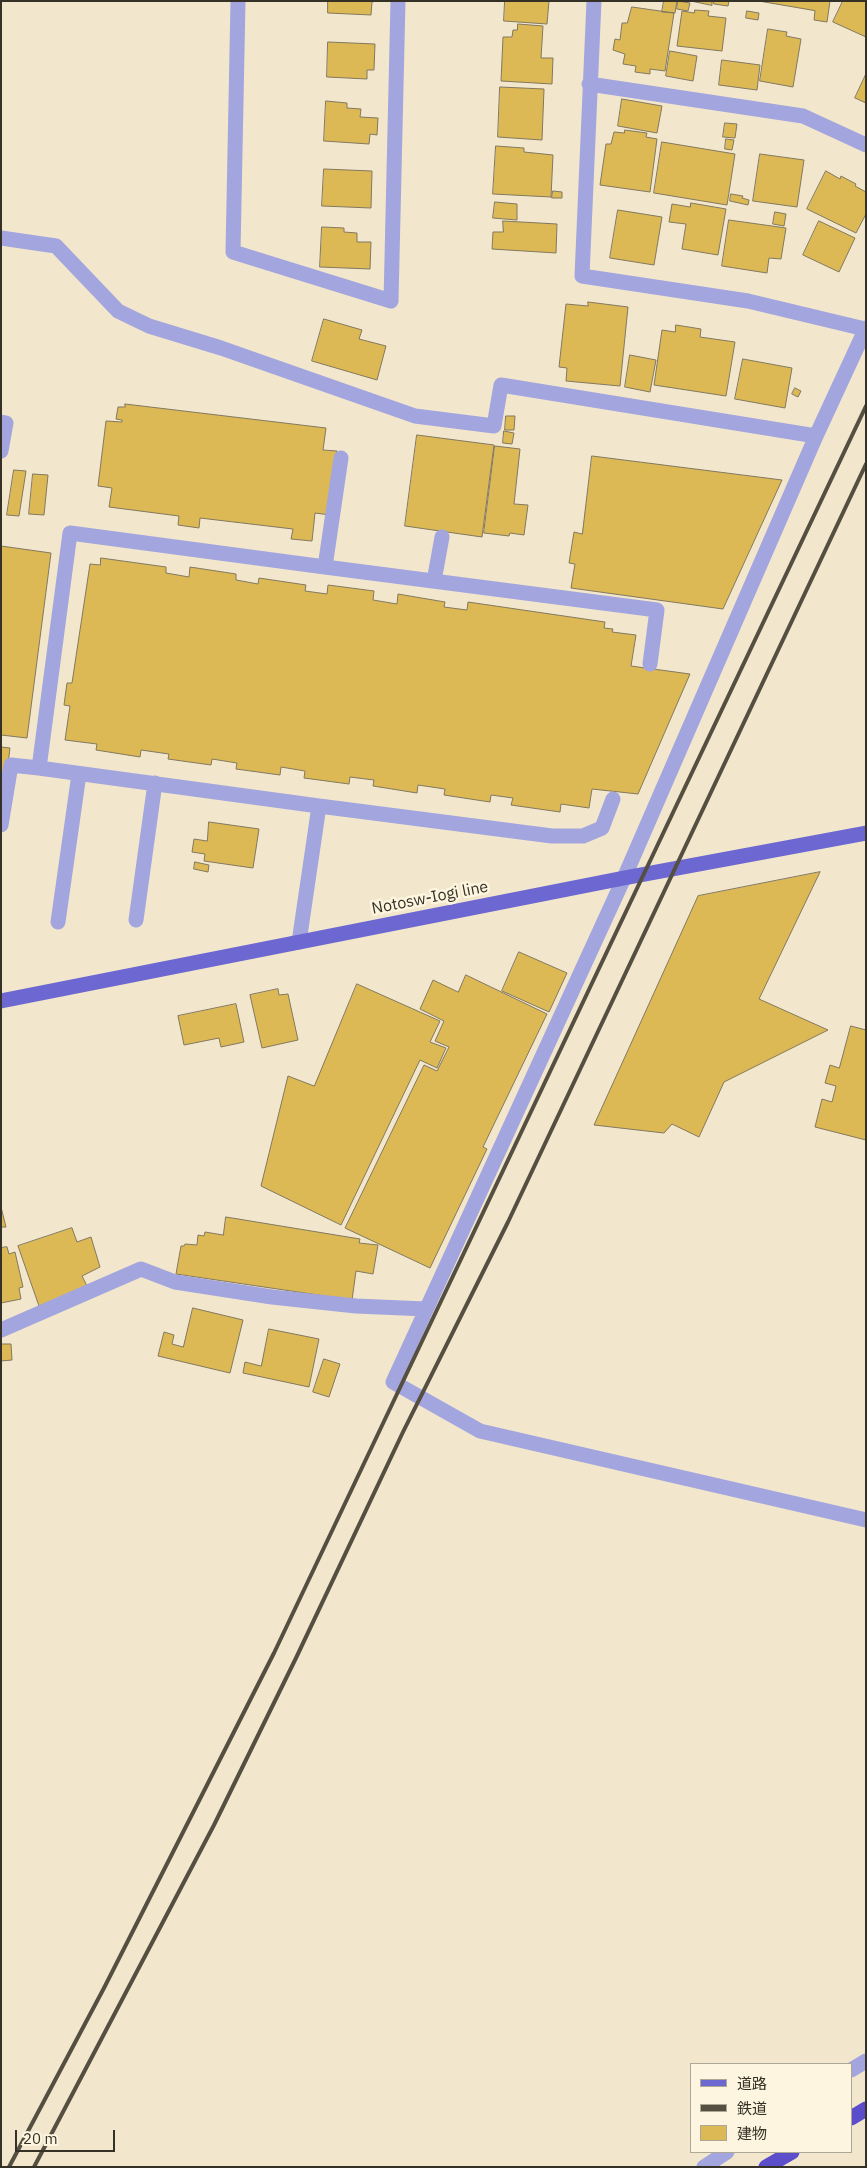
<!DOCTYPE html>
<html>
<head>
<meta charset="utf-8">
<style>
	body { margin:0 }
	#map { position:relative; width:867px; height:2168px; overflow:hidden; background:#f2e7cc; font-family:"IBM Plex Sans","Noto Sans JP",sans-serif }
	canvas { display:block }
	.frame { position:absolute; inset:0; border:2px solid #353126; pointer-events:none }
	.legend { position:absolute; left:690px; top:2063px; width:162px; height:90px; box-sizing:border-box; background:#fdf5df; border:1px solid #ada795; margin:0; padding:6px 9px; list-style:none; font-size:15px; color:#353126 }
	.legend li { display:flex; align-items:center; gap:10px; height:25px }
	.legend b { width:25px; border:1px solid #ada795 }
	.scale { position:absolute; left:15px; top:2130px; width:100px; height:22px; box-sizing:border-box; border:2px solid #353126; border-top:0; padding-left:6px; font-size:15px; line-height:18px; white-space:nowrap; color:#353126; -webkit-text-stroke:4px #fdf5df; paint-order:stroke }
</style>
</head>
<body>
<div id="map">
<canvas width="867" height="2168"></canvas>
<div class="frame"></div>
<ul class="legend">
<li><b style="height:6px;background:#6d68d1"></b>道路</li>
<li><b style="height:6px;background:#544f41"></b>鉄道</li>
<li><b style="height:14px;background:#dcb954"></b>建物</li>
</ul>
<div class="scale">20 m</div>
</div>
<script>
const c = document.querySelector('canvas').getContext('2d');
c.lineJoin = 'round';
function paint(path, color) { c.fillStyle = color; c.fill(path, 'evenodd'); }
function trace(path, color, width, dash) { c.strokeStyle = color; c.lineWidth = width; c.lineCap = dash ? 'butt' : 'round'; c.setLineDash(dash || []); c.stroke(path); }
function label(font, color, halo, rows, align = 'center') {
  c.font = font + ' "IBM Plex Sans",sans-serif'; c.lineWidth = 5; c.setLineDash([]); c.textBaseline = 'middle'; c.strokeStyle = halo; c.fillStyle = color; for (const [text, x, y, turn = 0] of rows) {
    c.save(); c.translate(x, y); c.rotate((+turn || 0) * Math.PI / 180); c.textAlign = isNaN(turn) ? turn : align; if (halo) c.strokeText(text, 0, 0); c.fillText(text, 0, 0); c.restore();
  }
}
const building = new Path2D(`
	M328,1H377L372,2L371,15L328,13Z
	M505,1H549L547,24L504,21Z
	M664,1H677L675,13L662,12Z
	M678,1L690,3L688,11L677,9Z
	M691,1H712V5Z
	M714,1H729L728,6L714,4Z
	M759,1H830L827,22L814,20L815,11Z
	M843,1H866V37L833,22Z
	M632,7L674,13L665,71L650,69V74L635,72L636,66L623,64L625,54L613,50L615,39L620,40L622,23H627Z
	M695,10L709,11L708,16L726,18L722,51L677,46L682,11L694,13Z
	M747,11L759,13L758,20L746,18Z
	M518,24L543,26L541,58H553L552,84L501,81L503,37H512L513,30H517Z
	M768,29L787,32L786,36L801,39L793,87L760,81Z
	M328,42L375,44L374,70H367V79L327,77Z
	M670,51L697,56L693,81L666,76Z
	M722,60L760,65L757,90L719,85Z
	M866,74V103L855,98Z
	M500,87L544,89L542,140L498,137Z
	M622,99L662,106L657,133L618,126Z
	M326,101L347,103V108L361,109L360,117L378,118L377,135L370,134L369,144L324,141Z
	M725,123L737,124L735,138L723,137Z
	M625,130L647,133L646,137L657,139L650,192L600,185L606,144H611L614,132L624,133Z
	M726,139L734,140L732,150L725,149Z
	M662,142L735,154L727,205L654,193Z
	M496,146L524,148V152L553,155L551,197L493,194Z
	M760,154L804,160L797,207L753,201Z
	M324,169L372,171L371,208L322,206Z
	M826,171L840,179L841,176L856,184L855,186L866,192V214L856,233L807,209Z
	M553,191L562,192V198H552Z
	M731,194L743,196L742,198L749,200L748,205L730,201Z
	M495,202L517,204V220L493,218Z
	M691,203L726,209L718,255L682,249L686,224L669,222L672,204L690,207Z
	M618,210L662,217L654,265L610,258Z
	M775,212L786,214L784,226L773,224Z
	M729,220L786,228L781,259L769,258L767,273L722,266Z
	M503,221L557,224L556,253L492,249L493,232H503Z
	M819,221L855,238L839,272L803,255Z
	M322,227L344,228V232L357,233V242H371L370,269L320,267Z
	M588,302L628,307L620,386L566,381L567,368L559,367L566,304L588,306Z
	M324,319L362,330L359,339L386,346L377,380L312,361Z
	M676,325L701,329L700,337L735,342L726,396L654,385L662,330L675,332Z
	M630,355L656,360L650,392L625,387Z
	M743,359L792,368L785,408L735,399Z
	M795,388L801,391L798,397L792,394Z
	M125,404L326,428L323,450L337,451L330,515L315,513L312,541L291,539L293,529L200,518L199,528L178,525L179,516L109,507L112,488L98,486L106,421L122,422V420L116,419L118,407H125Z
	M506,416H515L514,430H505Z
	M504,431L514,433L512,444L503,443Z
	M417,435L494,445L482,537L405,526Z
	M495,446L520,449L514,504L528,505L524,535L510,533L509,536L484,533Z
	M592,456L782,480L723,609L571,588L575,564L569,563L574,532L582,534Z
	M14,470L26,471L19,516L7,515Z
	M33,474L48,475L44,515L29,514Z
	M1,546L51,553L27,738L1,735Z
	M101,558L166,567V573L189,577L190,567L236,574V580L258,584L259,578L306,585L305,591L327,594L328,585L374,591L373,600L397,604L398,594L445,602L444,607L467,610L468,602L605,622L604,628L613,629L612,632L636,635L631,666L690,674L638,794L592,789L589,808L561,804L560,812L511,805L513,798L491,795L490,802L444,795L445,789L418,785L417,793L373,786L374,780L350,777L349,784L304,778L305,771L281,767L280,775L236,769L237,763L212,759L211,765L168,759L169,754L141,750L140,757L96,750L97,744L65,740L70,706L64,705L67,683H72L90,564L100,565Z
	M1,747L10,748L6,779H1Z
	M209,822L259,829L253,868L204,861L205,854L192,852L194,839L207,841Z
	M195,862L209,865L208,872L194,869Z
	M820,872L759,999L828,1030L724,1082L699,1137L672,1124L664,1133L594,1125L698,896Z
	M519,952L567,973L549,1012L502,991Z
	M466,975L547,1014L483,1147L487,1149L430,1268L345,1228L424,1065L437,1071L449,1047L435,1041L444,1021L420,1009L433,980L458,992Z
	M357,984L440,1021L430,1042L446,1048L437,1068L420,1060L341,1225L261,1186L288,1076L314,1086Z
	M278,989L279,995L288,994L298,1040L262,1048L250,995Z
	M236,1004L244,1042L221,1047L219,1038L184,1045L178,1016Z
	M851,1026L866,1030V1140L815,1127L822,1099L832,1102L836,1086L825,1083L830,1065L839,1068Z
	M1,1207L6,1227H1Z
	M226,1217L360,1239L359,1243L378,1245L373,1274L356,1271L352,1300L176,1274L181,1246H184L185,1244L197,1245L198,1235L204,1236L205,1232L223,1235Z
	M72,1228L77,1242L91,1237L100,1267L82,1276L87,1286L39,1306L18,1246Z
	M7,1247L9,1254L15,1252L23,1287L19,1288L21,1299L1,1303V1248Z
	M193,1308L243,1320L230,1373L158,1356L164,1332L174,1335L172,1344L183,1347Z
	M269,1329L319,1339L309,1387L243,1373L245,1362L261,1366Z
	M1,1344H11L12,1360L1,1361Z
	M324,1359L340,1364L329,1397L313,1392Z`);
const minor = new Path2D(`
	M238,1L233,252L391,301L398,1
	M594,1L582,276L748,301L865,329
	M589,84L803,116L866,145
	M1,238L56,246L118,311L149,326L221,348L415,416L494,426L501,385L816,436
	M866,328L816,436L624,878L393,1382L480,1431L866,1520
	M1,422L6,423L1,451
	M325,567L657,610L650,664
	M434,581L442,537
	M319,806L39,768L70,533L325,567L341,458
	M1,825L11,765L39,768
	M136,920L155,783
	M58,922L79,774
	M299,942L319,806L552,836H583L602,828L613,799
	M1,1330L141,1269L175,1282L272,1297L356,1306L426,1309
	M851,2070L866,2061
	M704,2167L727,2152`);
const major = new Path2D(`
	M1,1001L624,878L866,833`);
const highway = new Path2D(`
	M851,2118L866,2109
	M766,2167L792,2152`);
const rail = new Path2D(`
	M9,2167L104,1988L274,1653L866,406
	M34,2167L214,1825L296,1658L403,1432L508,1222L866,464`);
const streetNames = [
	["Notosw-Iogi line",430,898,-11]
];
paint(building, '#dcb954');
trace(building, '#827860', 1);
trace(minor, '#a3a5df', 15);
trace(major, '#6d68d1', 15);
trace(highway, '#5c4ecb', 15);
trace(rail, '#544f41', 4);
label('16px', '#353126', '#fdf5df', streetNames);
</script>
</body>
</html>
